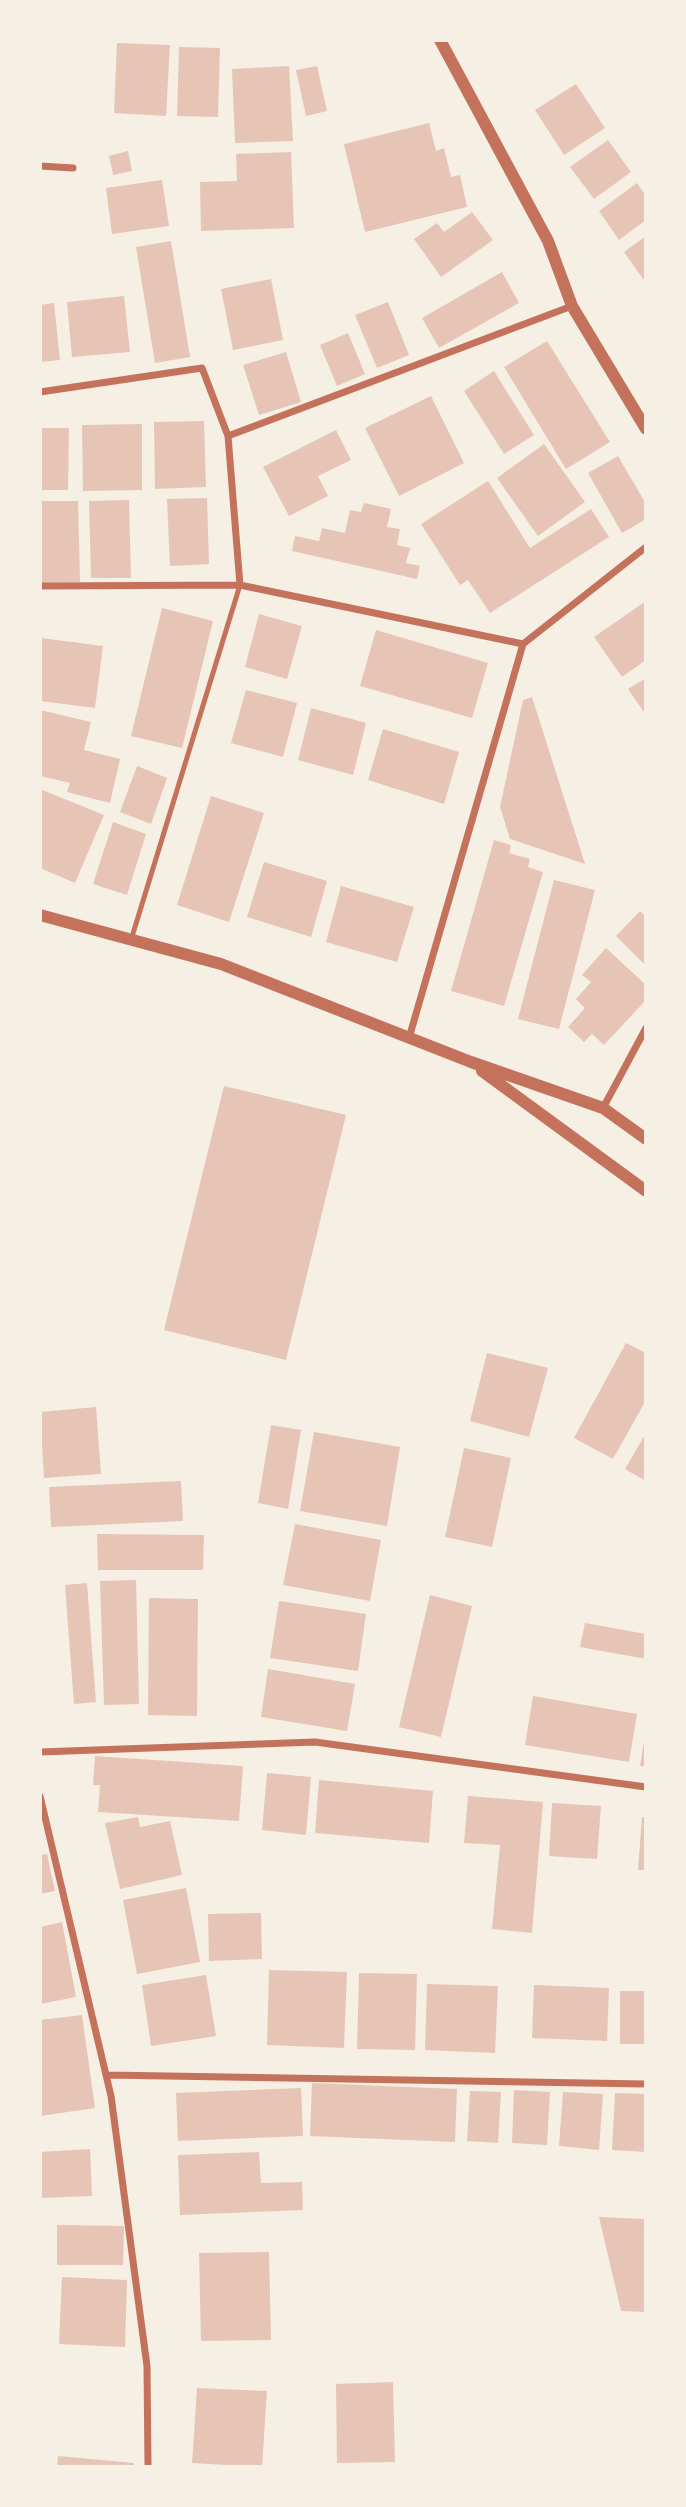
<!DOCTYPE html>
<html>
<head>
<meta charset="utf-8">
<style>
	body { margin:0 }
	#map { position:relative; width:686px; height:2507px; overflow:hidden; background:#f6efe4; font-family:"Crimson Pro",serif }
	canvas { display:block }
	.frame { position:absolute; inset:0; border:42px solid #f6efe4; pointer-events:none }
</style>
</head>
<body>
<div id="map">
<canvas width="686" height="2507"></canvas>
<div class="frame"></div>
</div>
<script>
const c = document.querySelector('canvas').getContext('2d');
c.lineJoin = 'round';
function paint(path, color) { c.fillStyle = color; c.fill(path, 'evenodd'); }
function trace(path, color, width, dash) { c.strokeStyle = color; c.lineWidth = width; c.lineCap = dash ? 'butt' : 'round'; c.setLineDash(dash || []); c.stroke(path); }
const building = new Path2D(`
	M117,43L170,45L166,116L114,113Z
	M179,47L220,48L218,117L177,116Z
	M289,66L293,141L235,143L232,69Z
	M317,66L327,111L306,116L296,70Z
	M576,84L605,128L564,155L535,110Z
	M429,123L436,151L444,148L451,177L460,175L467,207L365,232L344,144Z
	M608,140L631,172L594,199L570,167Z
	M128,151L132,171L113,175L109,156Z
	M291,152L294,228L201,231L200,182L237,181L236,154Z
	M162,180L169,226L112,234L106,188Z
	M637,183L646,196V220L619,240L599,211Z
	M472,212L493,240L441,277L414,239L437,223L444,232Z
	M646,236V283L624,252Z
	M171,241L190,357L155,363L136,247Z
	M502,272L519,303L439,348L422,318Z
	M271,279L283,340L233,350L221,289Z
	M124,296L130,352L72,357L67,302Z
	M388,302L409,355L377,368L355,315Z
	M54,303L60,360L40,362V305Z
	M348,333L365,374L337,386L320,345Z
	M547,341L610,442L566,469L504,367Z
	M286,352L301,402L259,415L243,365Z
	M494,371L534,435L504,454L464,391Z
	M431,396L464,463L399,496L365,428Z
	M204,421L206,487L155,489L154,422Z
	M142,424V490L83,491L82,425Z
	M40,428H69L68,490H40Z
	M336,430L351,460L318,476L328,496L289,516L263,467Z
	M544,444L585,502L538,536L497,478Z
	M618,456L646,504V519L622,533L588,473Z
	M488,481L530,548L591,509L609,537L490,613L468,580L460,585L421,524Z
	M207,498L209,564L170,566L167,499Z
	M129,500L131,578H91L89,501Z
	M40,501H78L80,582L42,583Z
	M364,503L391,509L387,527L400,529L397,545L410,548L406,563L420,566L417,579L292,551L295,536L319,541L322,528L345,533L350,510L361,512Z
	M646,601V660L622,677L594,637Z
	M162,608L213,621L182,748L131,736Z
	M259,614L302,626L287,679L245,667Z
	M376,630L488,663L472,718L360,686Z
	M41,638L103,646L95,708L40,701Z
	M646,678V715L628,689Z
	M246,690L297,703L283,757L231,743Z
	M532,697L585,864L510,839L500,807L523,700Z
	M311,708L366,723L353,775L298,760Z
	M40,710L91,722L84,750L120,759L110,803L67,792L70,783L40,776Z
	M383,729L459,752L444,804L368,780Z
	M137,766L167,778L151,824L120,812Z
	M40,789L104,815L75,883L40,868Z
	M211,796L264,813L229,922L177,905Z
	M113,822L146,834L127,895L93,884Z
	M494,840L511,845L509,853L530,859L528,867L543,872L504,1006L451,991Z
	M264,862L327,881L311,937L247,917Z
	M554,880L595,890L559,1029L518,1019Z
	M341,886L414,907L397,962L326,942Z
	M640,911L646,917V966L616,936Z
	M606,948L646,985V1000L604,1045L592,1034L584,1042L568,1027L585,1008L576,999L591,982L582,975Z
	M224,1086L346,1115L286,1360L164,1330Z
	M626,1343L646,1353V1400L613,1459L574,1438Z
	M487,1353L548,1368L529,1437L470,1421Z
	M96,1407L101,1474L44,1478L40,1412Z
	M271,1425L301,1430L288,1509L258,1503Z
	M314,1432L400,1447L387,1526L300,1511Z
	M646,1433V1481L625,1469Z
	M464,1448L511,1458L492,1547L445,1537Z
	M181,1481L183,1521L51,1527L49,1487Z
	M295,1524L381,1540L370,1601L283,1585Z
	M97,1534L204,1535L203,1570H98Z
	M136,1580L139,1704L104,1705L100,1581Z
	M87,1583L96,1702L74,1704L65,1585Z
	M430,1595L472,1606L441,1737L399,1727Z
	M149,1598L198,1599L197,1716L148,1715Z
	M279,1601L366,1614L358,1671L270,1658Z
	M585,1623L646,1634V1659L580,1647Z
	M268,1669L355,1684L347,1731L261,1717Z
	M533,1696L637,1714L629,1762L525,1745Z
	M644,1741H646V1767L640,1766Z
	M95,1756L243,1766L239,1821L98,1812L100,1785H93Z
	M267,1773L311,1777L306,1835L262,1830Z
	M319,1780L433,1791L429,1843L315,1833Z
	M468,1796L543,1802L532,1933L492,1929L500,1845L464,1843Z
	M552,1803L601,1806L597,1859L549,1856Z
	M138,1817L140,1827L170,1821L182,1875L120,1889L105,1823Z
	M642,1817H646V1870H638Z
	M47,1854L55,1891L40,1894V1855Z
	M186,1888L200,1962L137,1974L123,1900Z
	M261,1913L262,1959L209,1961L208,1914Z
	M62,1922L76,1997L40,2004V1927Z
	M269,1970L347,1972L344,2048L267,2045Z
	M359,1973L417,1974L415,2050L357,2049Z
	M206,1975L216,2036L151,2046L142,1985Z
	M427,1984L498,1986L495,2053L425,2050Z
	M534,1985L609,1988L607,2041L532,2038Z
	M620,1991H646V2044H620Z
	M82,2015L95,2108L40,2116V2020Z
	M312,2083L457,2089L455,2142L310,2136Z
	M301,2088L303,2136L178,2141L176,2093Z
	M514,2090L550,2092L547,2145L512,2143Z
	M470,2091L501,2092L498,2143L467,2141Z
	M563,2092L603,2094L599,2150L559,2146Z
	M615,2093L646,2094V2152L612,2150Z
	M90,2149L92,2196L40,2198V2152Z
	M259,2152L261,2183L302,2182L303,2210L180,2215L178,2155Z
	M599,2217L646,2219V2312L621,2311Z
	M57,2225L124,2226L123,2265H57Z
	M269,2252L271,2340L201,2341L199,2253Z
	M62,2277L127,2280L125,2347L59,2344Z
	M393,2382L395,2462L337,2463L336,2384Z
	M197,2388L267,2391L262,2467L192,2463Z
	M58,2456L134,2463V2467H57Z`);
const service = new Path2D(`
	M131,940L240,585`);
const minor = new Path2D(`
	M40,166L73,168
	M40,392L202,368L228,436L240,585
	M228,436L572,306
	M40,586L240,585L523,644
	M409,1038L523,644L646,547
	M603,1108L646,1028
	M40,1752L315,1742L646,1787
	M40,1796L111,2096L147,2366L148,2467
	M107,2075L646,2084`);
const tertiary = new Path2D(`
	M440,40L548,241L572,306L646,429
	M40,915L221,964L471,1062L603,1108L646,1139
	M482,1071L646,1191`);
paint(building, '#e6c5b7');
trace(service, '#c5725c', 5);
trace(minor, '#c5725c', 7);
trace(tertiary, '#c5725c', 12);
</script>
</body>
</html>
